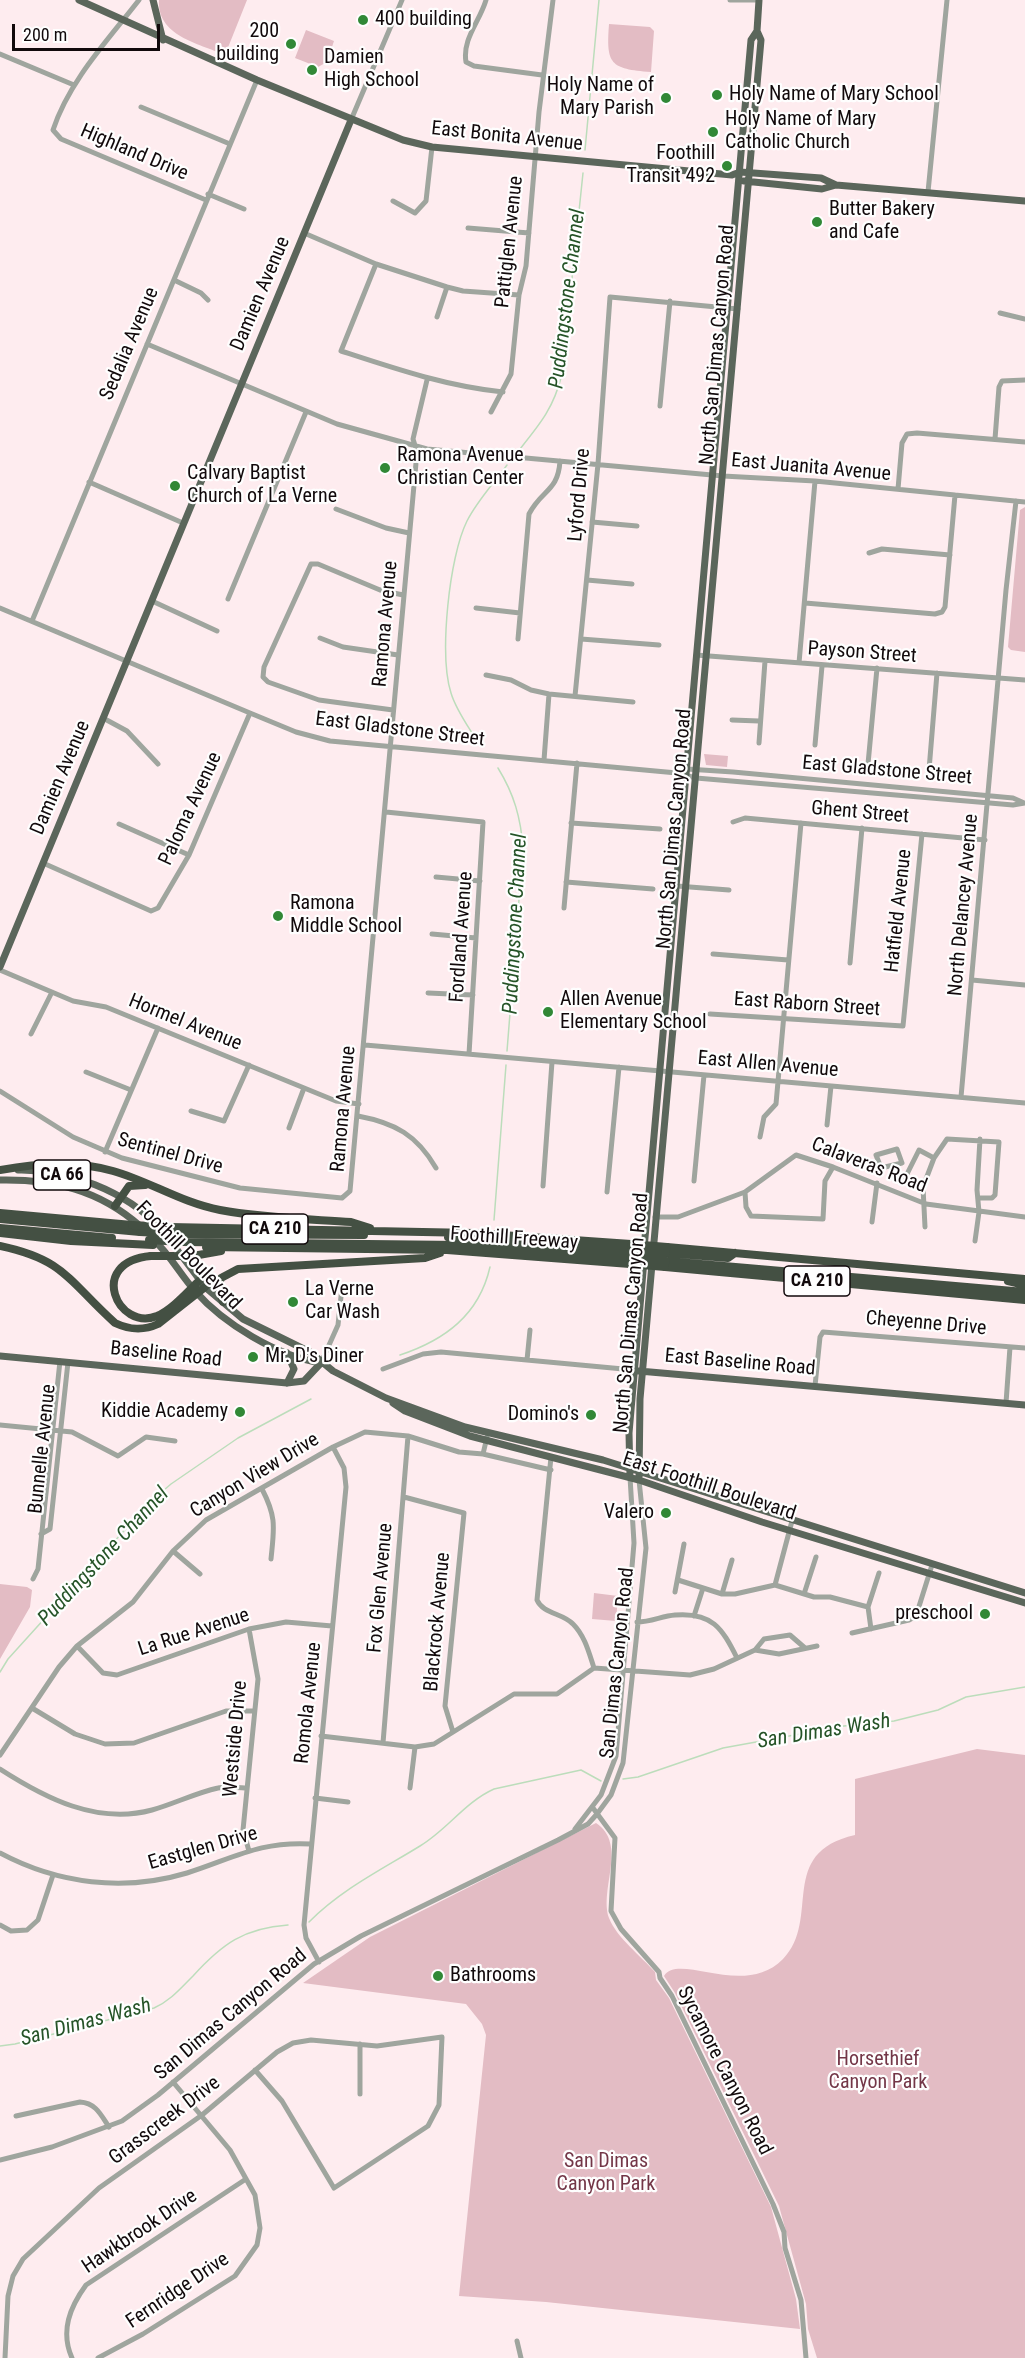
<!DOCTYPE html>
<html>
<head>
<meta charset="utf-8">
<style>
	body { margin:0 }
	#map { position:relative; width:1025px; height:2358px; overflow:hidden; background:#feecef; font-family:"Roboto Condensed",sans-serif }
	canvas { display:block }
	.scale { position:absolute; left:12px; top:24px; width:148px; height:27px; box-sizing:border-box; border:3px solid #11090b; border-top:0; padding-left:8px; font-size:18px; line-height:21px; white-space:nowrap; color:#11090b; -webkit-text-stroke:4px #fefefe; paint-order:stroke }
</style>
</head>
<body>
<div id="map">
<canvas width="1025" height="2358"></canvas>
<div class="scale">200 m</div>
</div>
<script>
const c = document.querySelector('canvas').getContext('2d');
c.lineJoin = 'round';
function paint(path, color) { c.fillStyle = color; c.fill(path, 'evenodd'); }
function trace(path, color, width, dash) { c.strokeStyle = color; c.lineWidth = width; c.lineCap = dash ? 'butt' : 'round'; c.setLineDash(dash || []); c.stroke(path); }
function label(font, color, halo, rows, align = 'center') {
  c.font = font + ' "Roboto Condensed",sans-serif'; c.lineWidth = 4.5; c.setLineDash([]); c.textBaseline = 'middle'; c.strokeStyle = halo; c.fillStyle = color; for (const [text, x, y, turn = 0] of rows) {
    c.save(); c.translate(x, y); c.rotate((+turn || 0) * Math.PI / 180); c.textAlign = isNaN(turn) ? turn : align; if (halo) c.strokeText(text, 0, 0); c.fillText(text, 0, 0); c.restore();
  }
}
const green = new Path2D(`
	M159,0H247L225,55C198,43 157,36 159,0Z
	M609,24L650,27L654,31L651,72C610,69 606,64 609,24Z
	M306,30L334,41L327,62L318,67L295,58Z
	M1025,507V652L1011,650L1008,647L1020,510Z
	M704,754L728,756L727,767L706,765Z
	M0,1584L27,1587L32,1590L30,1607L0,1659Z
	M594,1593L618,1596L616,1621L592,1619Z
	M977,1749L1025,1755V2358H817L808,2329L806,2304L779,2206L675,1993L664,1976C679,1952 744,1999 783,1959C822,1919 776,1853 855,1835V1779Z
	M596,1823C628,1844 599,1889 609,1918C617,1938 641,1956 655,1972L656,1980L669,1998L771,2207L796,2299L800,2329L546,2302L459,2296L486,2035L482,2024L466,2004L303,1983L370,1937Z`);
const stream = new Path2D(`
	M585,150L599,0
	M520,449C541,423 554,407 562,374L583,173
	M477,741C468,726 456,710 451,693C439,655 449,557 467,521C477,501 494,483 507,465
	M498,768C514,794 521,818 523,849L507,1051
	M494,1220L506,1065
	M400,1355C445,1340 479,1315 490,1267
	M0,1672L8,1659L150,1502L171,1484L238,1438L311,1399
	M623,1779L638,1777L723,1748L844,1726L894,1721L938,1710L966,1697L1025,1687
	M309,1922C342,1889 381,1870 420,1846C447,1830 465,1802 494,1789L581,1770L601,1781
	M0,2046L15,2044L154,2008C170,2001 180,1989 193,1976C222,1944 244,1928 288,1925`);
const minor = new Path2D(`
	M139,0C108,40 69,81 53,130L61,139L206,200
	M486,0C480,21 462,39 466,62L474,66L542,75
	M730,0H757
	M0,54L74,85
	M141,107L230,144
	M351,120L402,0
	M928,192L947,0
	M208,194L244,209
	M393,201L415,213L426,201L432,147
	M468,228L529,233
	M304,233L376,264L447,287L463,291L519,295
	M376,264L341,351C396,369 446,386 503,392
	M174,280L201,293L208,300
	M1000,313L1025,319
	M437,317L447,287
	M147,344L337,424L427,449L723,476L815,481L1025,502
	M660,406L670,301
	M491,412L511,374L519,295L526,266L539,112L553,0
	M995,439L999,387L1002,381L1025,380
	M89,482L183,523
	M898,489L902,443L907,434L917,433L1025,442
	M336,509L386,528L409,533
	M592,522L637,526
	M869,553L882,549L950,555
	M587,580L632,584
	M228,599L306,412
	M152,601L217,631
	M805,603L935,614L942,612L945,607L955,495
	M0,608L250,713L296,732L330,741L677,773L696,778L978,802L1013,805L1025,803
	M476,608L520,613
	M32,621L257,80
	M320,638L343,647L398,655
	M518,639L529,514C542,489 558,492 560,461
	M581,639L659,645
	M696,655L1025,680
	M799,663L815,481
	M486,675L511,680L531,690L549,694L633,702
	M575,696L598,464L610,297L738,309
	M393,710L319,700L268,682L263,677L264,667L311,564H318L380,590L403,595
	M103,718L127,731L158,764
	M732,720L759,721
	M759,743L765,661
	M815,745L822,666
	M544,760L549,694
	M868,764L877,668
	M929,770L937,673
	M677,773L687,769L733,772L1013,798L1022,802
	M386,812L483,822L469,1054
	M733,822L745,818L985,840
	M571,823L660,829
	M119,824L189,855
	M43,863L151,911L158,908L189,855L250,713
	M436,877L480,881
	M566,882L653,889
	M677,886L729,890
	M564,908L577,763
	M432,934L476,938
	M713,954L788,960
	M850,963L862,828
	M0,970L73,1001L106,1007L336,1101L359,1104
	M972,980L1025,985
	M428,993L473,995
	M710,1014L903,1026L922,834
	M31,1034L52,992
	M365,1045L1025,1103
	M86,1072L131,1090
	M0,1091L73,1137L122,1158L240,1188L342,1198L350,1191L417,452L413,439L427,380
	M961,1097L1006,590L1016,501
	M191,1111L224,1121L249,1065
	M358,1116C395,1123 417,1135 436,1168
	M827,1125L831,1086
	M289,1128L304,1088
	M760,1137L764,1117L776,1104L801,823
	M897,1149L902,1163L881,1168L876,1155Z
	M105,1152L158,1028
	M694,1181L704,1075
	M543,1186L552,1062
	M923,1187L905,1178L919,1150L934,1158
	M607,1192L619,1067
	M745,1192L746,1207L751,1216L823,1219L825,1181L833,1167
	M655,1217H678L745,1192L796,1155L833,1167L926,1204L1025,1217
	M872,1222L877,1183
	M925,1227L923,1187L934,1158L947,1139L999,1142L995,1195L992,1198H978
	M975,1241L979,1212L977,1190L980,1139
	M527,1360L530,1330
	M321,1363L338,1325L342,1287
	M383,1369L423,1354L441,1352L634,1370
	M815,1386L820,1337L823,1332L1025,1348
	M1006,1403L1010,1347
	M0,1425L72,1432L118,1456L146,1437L175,1441
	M483,1454L487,1437
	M551,1457L537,1600C543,1614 563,1613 573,1624C585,1636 589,1653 594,1668
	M262,1489C277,1518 274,1528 271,1559
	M404,1497L464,1513L445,1706L453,1732
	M41,1534L50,1529L68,1362
	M173,1551L200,1574
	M33,1579L38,1569L60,1361
	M678,1580L722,1594H735L775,1585L814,1597H830L868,1607
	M775,1585L792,1521
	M675,1592L684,1544
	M722,1594L732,1560
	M804,1594L816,1557
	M694,1616L703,1588
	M637,1622C651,1622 662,1616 675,1615C712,1612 722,1628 737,1658
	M871,1629L868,1607L879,1573
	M852,1633L909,1620L916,1616L932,1565
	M77,1646L103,1673L117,1675L249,1629L286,1622L332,1626
	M755,1650L764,1639L790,1635L805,1648
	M32,1708L75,1734L105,1744L134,1743L226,1711H254
	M321,1736L415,1747L434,1744L514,1694H557L594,1668L690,1675L714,1669L755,1650L779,1654L817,1646
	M383,1743L408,1436
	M0,1755L59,1667L77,1646L133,1602L173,1551L206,1520L333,1447L365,1432L408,1436L459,1452L483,1454L551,1470
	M0,1769C45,1798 97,1825 152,1810C174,1804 195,1793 218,1788C226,1786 237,1788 245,1788
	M410,1788L415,1747
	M315,1798L348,1802
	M593,1808L615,1838L611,1911L621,1929L659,1972L660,1978L672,1996L773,2204L784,2232L785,2248L801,2300L806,2358
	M575,1829L601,1795L616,1756L634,1543L630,1477
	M249,1851L243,1830L258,1679L249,1629
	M0,1853C58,1884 124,1892 187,1873C234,1858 260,1841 311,1844
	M0,1925L11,1931L27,1930L38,1920L53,1875
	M319,1962L306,1938L304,1925L346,1487L344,1468L333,1447
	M360,2094V2044
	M16,2116L80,2102C96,2103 101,2115 109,2127
	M0,2160L52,2147L122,2121L158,2095L314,1964L361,1936L558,1840L588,1824L597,1814L611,1795L623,1763L646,1548L639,1480
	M517,2341L521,2358
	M5,2358L8,2296L13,2276L23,2259L99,2188L202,2115L277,2052L293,2043L311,2040L377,2046L442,2037L439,2105L428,2126L334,2188L282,2101L255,2070
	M72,2358C60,2331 70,2307 86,2285L246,2179
	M98,2358L143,2334L235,2276L257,2245L260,2228L255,2195L230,2150L173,2082`);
const major = new Path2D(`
	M79,0L257,80L403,140L432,147L732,175L740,172L821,178L836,185
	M153,0L163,40
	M744,181L822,189L836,185L1025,201
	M0,967L351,120
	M18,1170C68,1169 126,1191 160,1228
	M0,1180C54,1179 99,1190 140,1226
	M169,1239L205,1287L243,1319L310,1352L333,1371L386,1398L465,1427L603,1460L1025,1593
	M154,1240C170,1255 180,1274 195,1291C224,1324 277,1356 321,1363
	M644,1249L751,40L757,31
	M0,1356L287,1383L304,1381L321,1363
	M639,1371L1025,1405
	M287,1383L294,1369L287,1353
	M393,1403L405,1411L470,1436L639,1480L762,1522L1025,1603
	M630,1477L629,1433L644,1260
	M639,1480L640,1399L761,40L757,31L759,0`);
const highway = new Path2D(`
	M0,1170C37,1163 76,1160 113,1171C149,1181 182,1203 220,1210C263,1218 308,1219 351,1222L370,1228
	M115,1206L129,1186L145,1185
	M0,1213L132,1225
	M0,1219L140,1232
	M170,1227L473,1233L631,1244
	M0,1228L112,1238
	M0,1233L71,1241L153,1245
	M177,1234L364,1235
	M448,1237L631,1250
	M183,1242L459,1245L630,1258
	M0,1246C66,1260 69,1282 115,1323C130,1330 143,1331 158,1324L205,1287
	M206,1247L447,1250L630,1264
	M667,1247L1025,1279
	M666,1253L728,1258L735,1253
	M151,1256C86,1262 118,1332 157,1316C173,1309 188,1291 200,1280
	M193,1256L221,1251
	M666,1261L1025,1292
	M665,1267L1025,1300
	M1008,1281L1025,1285
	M223,1302L218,1287L221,1278L238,1269L425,1258L440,1253`);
const highwayBridge = new Path2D(`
	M132,1225L170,1227
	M140,1232L177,1234
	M149,1240L183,1242
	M631,1244L667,1247
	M631,1250L666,1253
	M151,1256H193
	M630,1258L666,1261
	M630,1264L665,1267`);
const markers = [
	[363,20,6,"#318836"],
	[291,44,6,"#318836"],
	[312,70,6,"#318836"],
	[717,95,6,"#318836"],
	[666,98,6,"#318836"],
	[713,132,6,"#318836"],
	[727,166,6,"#318836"],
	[817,222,6,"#318836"],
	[385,468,6,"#318836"],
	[175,486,6,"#318836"],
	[278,916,6,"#318836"],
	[548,1012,6,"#318836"],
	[293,1302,6,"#318836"],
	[253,1357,6,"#318836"],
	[240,1412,6,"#318836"],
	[591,1415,6,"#318836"],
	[666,1513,6,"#318836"],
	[985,1614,6,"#318836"],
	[438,1976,6,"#318836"]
];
const shields = [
	[62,1175,57],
	[275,1229,66],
	[817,1281,66]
];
const shieldNames = [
	["CA 66",62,1175],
	["CA 210",275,1229],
	["CA 210",817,1281]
];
const poiNames = [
	["400 building",375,20],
	["200",279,32,"right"],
	["building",279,55,"right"],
	["Damien",324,58],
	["High School",324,81],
	["Holy Name of",654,86,"right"],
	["Mary Parish",654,109,"right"],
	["Holy Name of Mary School",729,95],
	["Holy Name of Mary",725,120],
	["Catholic Church",725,143],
	["Foothill",715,154,"right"],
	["Transit 492",715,177,"right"],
	["Butter Bakery",829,210],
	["and Cafe",829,233],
	["Ramona Avenue",397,456],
	["Christian Center",397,479],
	["Calvary Baptist",187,474],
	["Church of La Verne",187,497],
	["Ramona",290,904],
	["Middle School",290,927],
	["Allen Avenue",560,1000],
	["Elementary School",560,1023],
	["La Verne",305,1290],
	["Car Wash",305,1313],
	["Mr. D's Diner",265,1357],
	["Kiddie Academy",228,1412,"right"],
	["Domino's",579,1415,"right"],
	["Valero",654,1513,"right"],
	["preschool",973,1614,"right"],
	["Bathrooms",450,1976]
];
const streetNames = [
	["East Bonita Avenue",507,137,6],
	["Highland Drive",134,153,23],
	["Pattiglen Avenue",510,242,-84],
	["Damien Avenue",261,294,-67],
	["Sedalia Avenue",130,344,-67],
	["North San Dimas Canyon Road",718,345,-85],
	["East Juanita Avenue",811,468,5],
	["Lyford Drive",580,495,-85],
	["Ramona Avenue",386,624,-85],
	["Payson Street",862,653,4],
	["East Gladstone Street",400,730,7],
	["East Gladstone Street",887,771,5],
	["Damien Avenue",61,778,-67],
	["Paloma Avenue",191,809,-65],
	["Ghent Street",860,813,5],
	["North San Dimas Canyon Road",675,829,-85],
	["North Delancey Avenue",964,905,-85],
	["Hatfield Avenue",899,911,-84],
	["Fordland Avenue",462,937,-86],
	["East Raborn Street",807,1005,4],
	["Hormel Avenue",185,1023,22],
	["East Allen Avenue",768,1065,5],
	["Ramona Avenue",344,1109,-85],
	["Sentinel Drive",170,1154,15],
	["Calaveras Road",869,1166,21],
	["Foothill Freeway",514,1239,4],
	["Foothill Boulevard",188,1256,46],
	["North San Dimas Canyon Road",632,1313,-85],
	["Cheyenne Drive",926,1324,5],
	["Baseline Road",166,1355,6],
	["East Baseline Road",740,1363,5],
	["Bunnelle Avenue",43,1449,-84],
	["Canyon View Drive",255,1476,-31],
	["East Foothill Boulevard",709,1487,18],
	["Fox Glen Avenue",381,1588,-85],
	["Blackrock Avenue",438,1622,-85],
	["La Rue Avenue",194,1633,-18],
	["San Dimas Canyon Road",618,1663,-84],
	["Romola Avenue",309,1703,-84],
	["Westside Drive",236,1739,-85],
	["Eastglen Drive",203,1849,-16],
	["San Dimas Canyon Road",231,2015,-40],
	["Sycamore Canyon Road",724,2071,63],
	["Grasscreek Drive",165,2121,-37],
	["Hawkbrook Drive",140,2232,-34],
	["Fernridge Drive",178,2291,-34]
];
const parkNames = [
	["Horsethief",878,2060],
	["Canyon Park",878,2083],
	["San Dimas",606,2162],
	["Canyon Park",606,2185]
];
const waterNames = [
	["Puddingstone Channel",568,299,-83],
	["Puddingstone Channel",516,924,-87],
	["Puddingstone Channel",104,1557,-47],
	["San Dimas Wash",824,1732,-9],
	["San Dimas Wash",86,2023,-15]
];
paint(green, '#e3bcc4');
trace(stream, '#bcddbb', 1.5);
trace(minor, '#9fa59e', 5);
trace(major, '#5b665b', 7);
trace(highway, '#445043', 8);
trace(highwayBridge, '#445043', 8);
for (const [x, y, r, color] of markers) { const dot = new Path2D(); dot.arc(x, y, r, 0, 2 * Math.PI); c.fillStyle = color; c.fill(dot); trace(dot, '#fefefe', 2); }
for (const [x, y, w] of shields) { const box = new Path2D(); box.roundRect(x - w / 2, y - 15, w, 30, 4.5); c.fillStyle = '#fefefe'; c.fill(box); trace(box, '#11090b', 1.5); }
label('bold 18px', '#11090b', null, shieldNames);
label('20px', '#11090b', '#fefefe', poiNames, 'left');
label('20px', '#11090b', '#fefefe', streetNames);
label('20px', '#733647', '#fefefe', parkNames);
label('italic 21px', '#255327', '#fefefe', waterNames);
</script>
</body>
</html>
